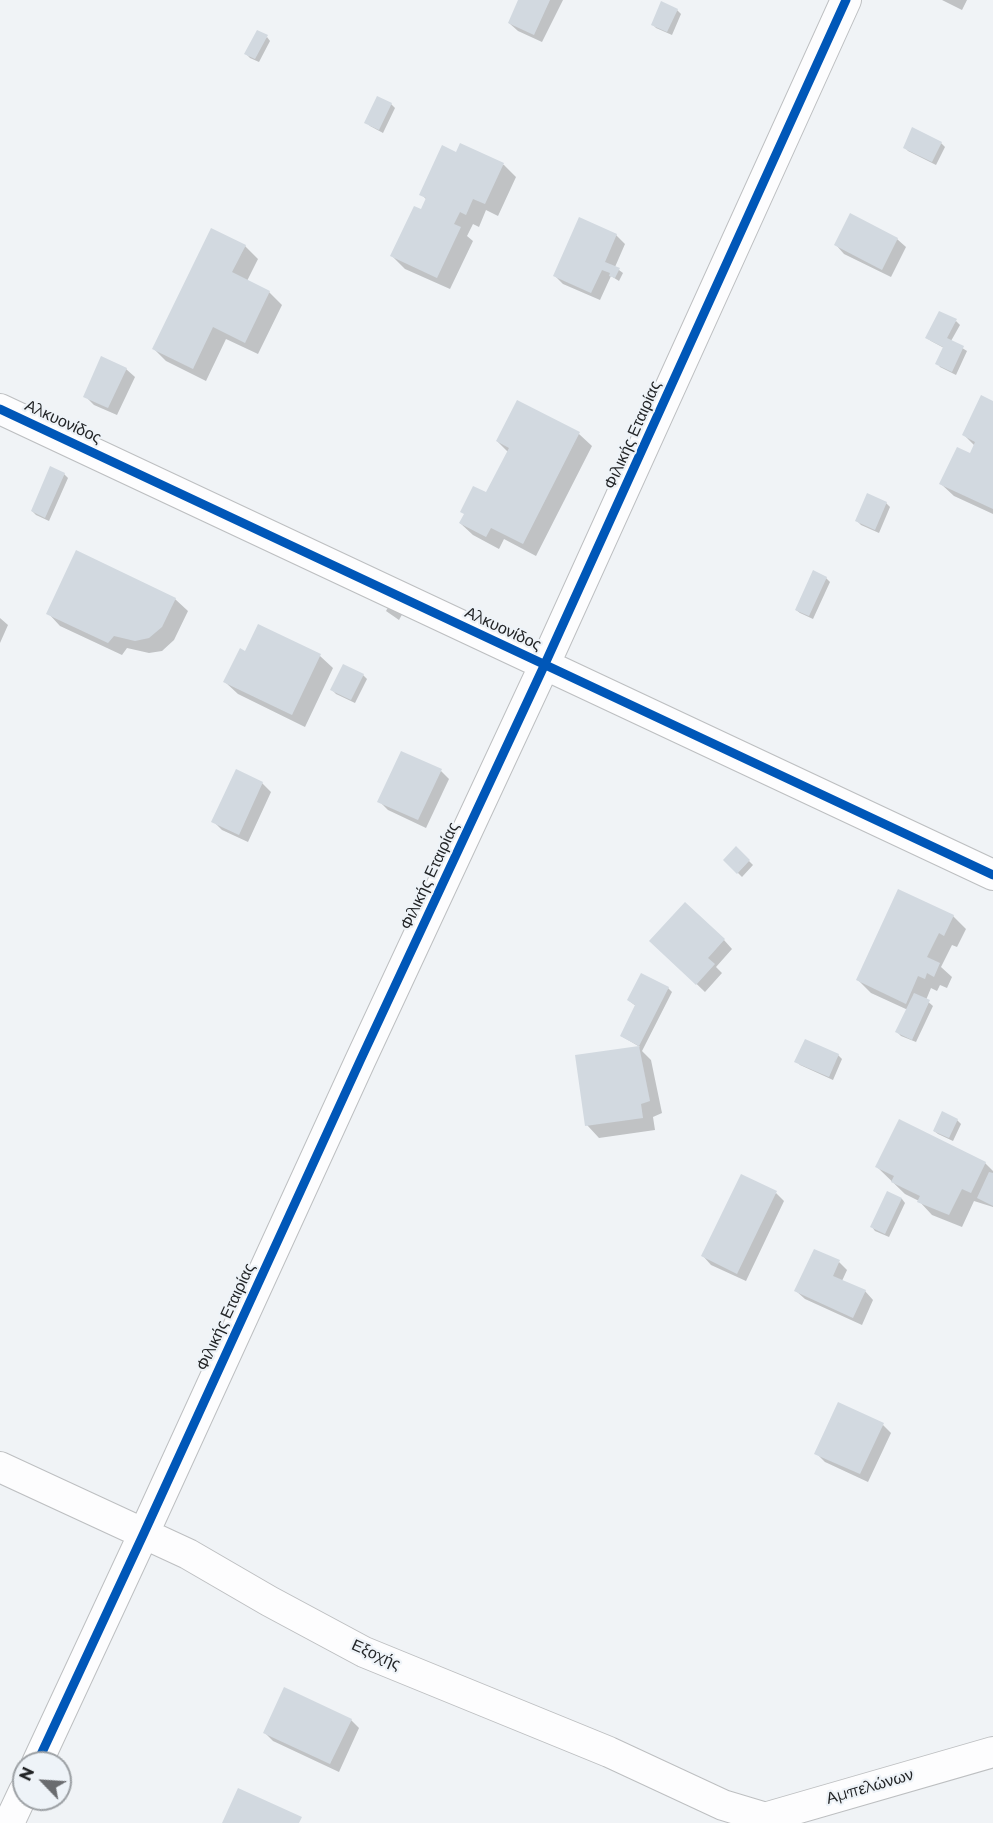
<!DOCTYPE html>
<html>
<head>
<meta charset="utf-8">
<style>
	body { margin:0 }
	#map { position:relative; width:993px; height:1823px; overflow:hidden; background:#f0f3f6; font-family:Montserrat,sans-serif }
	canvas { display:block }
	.north { position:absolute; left:12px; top:1751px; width:60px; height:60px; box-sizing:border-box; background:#eef3f8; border:2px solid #9ca0a4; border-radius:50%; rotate:295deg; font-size:16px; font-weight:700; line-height:24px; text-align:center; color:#222426 }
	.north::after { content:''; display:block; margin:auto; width:21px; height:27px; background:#6a6c6f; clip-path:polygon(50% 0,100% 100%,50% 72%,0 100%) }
</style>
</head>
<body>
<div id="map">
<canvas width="993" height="1823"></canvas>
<div class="north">N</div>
</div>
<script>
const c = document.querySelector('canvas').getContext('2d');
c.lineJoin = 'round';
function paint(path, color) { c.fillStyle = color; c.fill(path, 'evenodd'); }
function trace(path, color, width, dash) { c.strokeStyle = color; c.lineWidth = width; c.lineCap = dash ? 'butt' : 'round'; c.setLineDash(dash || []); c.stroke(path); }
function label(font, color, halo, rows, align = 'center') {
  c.font = font + ' Montserrat,sans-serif'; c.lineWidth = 4.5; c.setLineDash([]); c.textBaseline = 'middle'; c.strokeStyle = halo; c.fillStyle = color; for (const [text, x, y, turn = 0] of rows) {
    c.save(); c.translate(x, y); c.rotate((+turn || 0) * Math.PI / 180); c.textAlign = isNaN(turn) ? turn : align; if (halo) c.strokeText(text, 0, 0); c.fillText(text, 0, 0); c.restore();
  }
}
const shadow = new Path2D(`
	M520,0H563L542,42L518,31L509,23Z
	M942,0H967L962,10Z
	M677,10L681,14L672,35L656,28L652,24Z
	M267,37L270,41L259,62L250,58L246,54Z
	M391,104L395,108L383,133L370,126L366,122Z
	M941,143L945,147L936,165L908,151L904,147Z
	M461,145L504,165L516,177L498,216L486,210L479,227L473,224L467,236L473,241L450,289L405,269L392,256L422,211L427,200L421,194L457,154Z
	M616,235L625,244L615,267L623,273L619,281L611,276L600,300L563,284L554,275Z
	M897,239L906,247L891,277L844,254L836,245Z
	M245,246L258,259L247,281L269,292L282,305L258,354L226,339L206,381L166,361L154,349Z
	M956,321L960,325L951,341L967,351L956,375L940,367L937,363L944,348L931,341L927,338Z
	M126,369L135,377L117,415L94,405L85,396Z
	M517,402L579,434L592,446L536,556L504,539L499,549L473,535L460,523L487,494L508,452L497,441Z
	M993,402V514L954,496L941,484L971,455L975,446L964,435Z
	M64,474L68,478L49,521L36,515L32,511Z
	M886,503L890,507L879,533L861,525L857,521Z
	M826,578L830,582L813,619L800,613L796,610Z
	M175,599L188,611L174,640L162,651L149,653L127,648L122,655L60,626L48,613Z
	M391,602L404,611L399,620L386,611Z
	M0,618L8,625L0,643Z
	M259,626L320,656L333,668L305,727L238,694L225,682L246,653Z
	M363,675L367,679L355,703L336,694L332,690Z
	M236,771L262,783L271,792L248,842L222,830L213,821Z
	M441,771L449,779L426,828L388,810L379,801Z
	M736,848L753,865L742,877L725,860Z
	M953,916L966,929L957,947L952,945L941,967L952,977L947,988L940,985L937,991L931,988L926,1000L933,1006L916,1042L901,1036L897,1032L908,1010L871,993L858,980Z
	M724,940L732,949L716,967L722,973L705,992L660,949Z
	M668,988L672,992L642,1051L651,1060L662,1113L653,1117L655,1130L599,1138L587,1125L577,1056L640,1047L621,1036L636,1006L628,1000Z
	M838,1055L842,1059L833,1080L800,1065L796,1061Z
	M943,1113L957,1120L961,1124L953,1141L938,1134L934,1131Z
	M985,1163L993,1171V1207L974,1201L962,1227L932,1215L919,1201L905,1194L877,1167Z
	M776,1193L784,1201L746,1281L711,1265L703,1256Z
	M888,1193L902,1199L905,1203L889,1237L875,1231L872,1227Z
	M839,1262L847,1270L842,1281L865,1291L873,1300L862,1325L805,1299L796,1291Z
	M883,1425L891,1433L868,1482L825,1462L816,1453Z
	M351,1720L359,1728L339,1772L273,1741L265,1733Z`);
const building = new Path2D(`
	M518,0H550L534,35L508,23Z
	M661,1L678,9L667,32L651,25Z
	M257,30L268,35L255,59L244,54Z
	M377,96L392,103L379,130L364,123Z
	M912,127L942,142L932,162L903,148Z
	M460,143L504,163L485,204L473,199L466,215L460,212L454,224L461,227L437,278L390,256L414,206L421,209L426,198L419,195L442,145L456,152Z
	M850,213L898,238L882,270L834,245Z
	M579,217L617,234L605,262L620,268L615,278L609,276L610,273L602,270L591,293L553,276Z
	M211,228L246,245L232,272L270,291L245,343L213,327L193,369L152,349Z
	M939,311L957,319L947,338L964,346L952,372L935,364L943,347L925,338Z
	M101,356L127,368L108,408L83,397Z
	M981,395L993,401V509L939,484L957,447L970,453L975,442L962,435Z
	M517,400L580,432L523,544L491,528L486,537L459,523L464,514L460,512L473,486L486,492L509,448L496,441Z
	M50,466L65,473L45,518L31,511Z
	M867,493L887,502L875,530L855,521Z
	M76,550L176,598L162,627L149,638L135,641L114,636L108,643L46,614Z
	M813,570L827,577L809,616L795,610Z
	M258,624L321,654L292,715L223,682L240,648L245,651Z
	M343,664L364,674L351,700L330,690Z
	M401,751L442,769L418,820L377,802Z
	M236,769L263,782L239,835L211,822Z
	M736,846L750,860L737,874L723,860Z
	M898,889L954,915L944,936L939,933L927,957L940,963L934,977L927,973L925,979L918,976L906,1004L856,980Z
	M685,902L725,939L708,958L715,964L696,985L649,941Z
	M641,973L669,987L639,1046L620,1036L635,1005L627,1000Z
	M914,993L930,1000L912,1040L895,1032Z
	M805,1039L839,1054L829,1077L794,1062Z
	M639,1046L650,1101L641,1104L643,1118L585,1126L575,1055Z
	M942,1111L958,1119L949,1138L933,1131Z
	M899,1119L986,1162L971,1193L962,1189L949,1215L917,1202L920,1196L891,1182L894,1176L875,1167Z
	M989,1172L993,1173V1206L977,1198Z
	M741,1174L777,1191L737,1274L701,1256Z
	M887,1191L902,1198L885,1234L870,1227Z
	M814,1249L840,1260L833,1276L866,1290L853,1318L794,1291Z
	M838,1402L884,1423L860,1474L814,1454Z
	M284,1687L352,1719L330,1764L263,1733Z
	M238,1788L302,1817L299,1823H222Z`);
const minor = new Path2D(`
	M0,409L993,875
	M0,1467L188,1554L269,1601L364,1652L609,1752L723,1805L763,1817
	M37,1763L144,1533L360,1061L544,666L846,0
	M9,1823L24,1791
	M747,1823L993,1752`);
const cycleway = new Path2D(`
	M0,409L993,875
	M37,1763L144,1533L360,1061L544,666L846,0`);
const streetNames = [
	["Αλκυονίδος",63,422,25],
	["Φιλικής Εταιρίας",633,435,-66],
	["Αλκυονίδος",503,629,25],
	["Φιλικής Εταιρίας",430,876,-65],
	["Φιλικής Εταιρίας",226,1317,-65],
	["Εξοχής",376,1655,24],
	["Αμπελώνων",870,1787,-16]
];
paint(shadow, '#0003');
paint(building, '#d2d9e0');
trace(minor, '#bdbfc1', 32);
trace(minor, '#fdfdfe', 30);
trace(cycleway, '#0057b8', 9);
label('16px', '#222426', '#eef3f8', streetNames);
</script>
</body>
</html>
